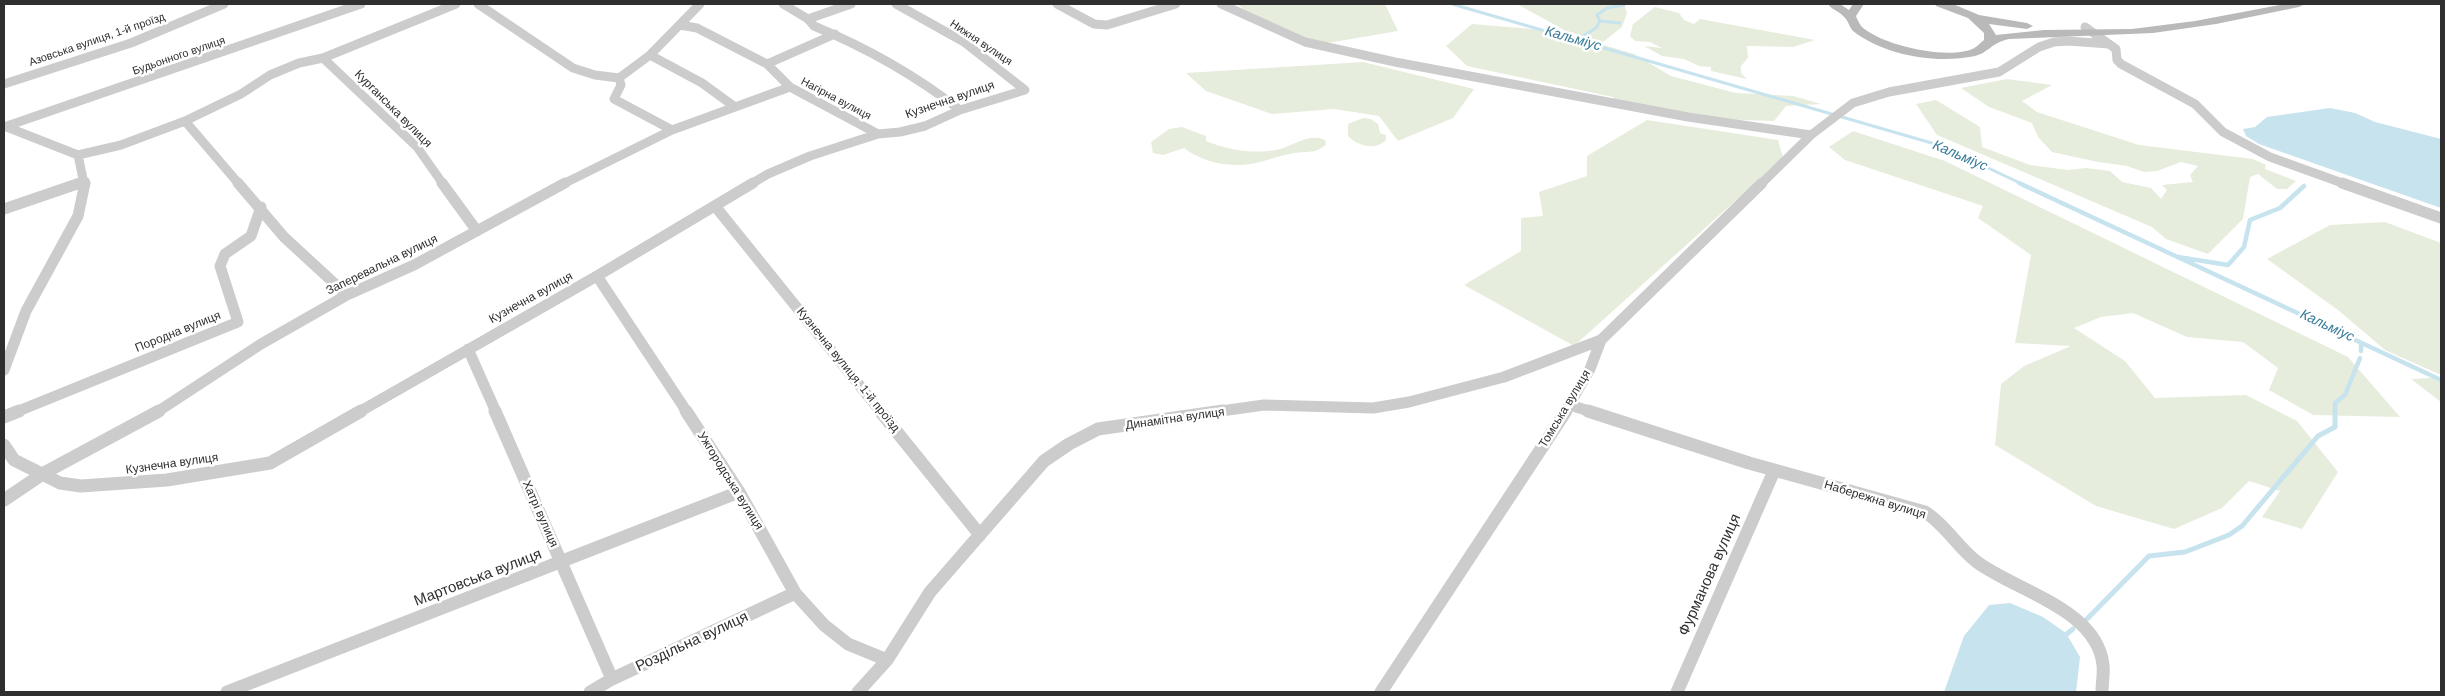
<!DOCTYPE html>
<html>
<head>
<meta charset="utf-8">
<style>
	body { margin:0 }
	#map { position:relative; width:2445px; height:696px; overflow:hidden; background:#fff; font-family:Helvetica,sans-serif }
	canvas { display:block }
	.frame { position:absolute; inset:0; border:5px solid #2f2f2f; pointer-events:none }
</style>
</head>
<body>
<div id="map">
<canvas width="2445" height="696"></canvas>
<div class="frame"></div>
</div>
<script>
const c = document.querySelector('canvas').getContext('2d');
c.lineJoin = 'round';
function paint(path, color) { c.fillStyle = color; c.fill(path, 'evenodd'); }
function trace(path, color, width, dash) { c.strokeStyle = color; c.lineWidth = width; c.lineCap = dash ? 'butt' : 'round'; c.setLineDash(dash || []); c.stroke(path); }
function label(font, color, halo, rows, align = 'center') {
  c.font = font + ' Helvetica,sans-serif'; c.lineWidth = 5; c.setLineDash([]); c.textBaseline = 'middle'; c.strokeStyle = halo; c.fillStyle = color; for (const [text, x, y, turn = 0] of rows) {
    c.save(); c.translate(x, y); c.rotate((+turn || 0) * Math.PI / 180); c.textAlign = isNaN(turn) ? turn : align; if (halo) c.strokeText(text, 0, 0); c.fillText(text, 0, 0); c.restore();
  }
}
const green = new Path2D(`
	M1238,4H1385L1398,31L1310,46L1244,10Z
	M1517,4H1624L1627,13L1622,27L1603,42L1566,31Z
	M1655,7L1679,13L1684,20L1694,24L1700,19L1815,40L1793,47L1747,46L1748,58L1741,66V73L1747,79L1711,71V67L1699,66L1684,59L1662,56L1644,46L1662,48L1650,42L1635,41L1630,36L1633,24Z
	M1472,24L1556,31L1634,54L1671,76L1736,93L1793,96L1821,104L1786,106L1774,121L1713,119L1617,102L1613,97L1467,66L1446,46Z
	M1363,62L1474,89L1453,118L1398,141L1379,116L1334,109L1272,114L1206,91L1186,73Z
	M2007,79L2052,85L2022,101L2037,112L2139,145L2253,159L2266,165L2265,169L2296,181L2287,189H2277L2258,174L2250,177L2243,219L2208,254L2166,239L2152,227L1937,135L1916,104L1936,100L1980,127L1982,147L2030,165L2068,170L2086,168L2110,171L2122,182L2151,188L2161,199L2167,190L2162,185L2193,182L2190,175L2198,166L2181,162L2157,171L2144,172L2127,166L2098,162L2052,152L2038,137L2032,123L1989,107L1961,88Z
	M1363,118L1371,119L1378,124L1380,133L1386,135V140C1375,151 1358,146 1348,136V124Z
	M1647,120L1778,140L1783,158L1574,346L1464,285L1521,251V218L1543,216L1539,192L1587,176V156Z
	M1182,127L1206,136V141C1227,150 1257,155 1280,149C1295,145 1309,133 1325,140L1326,144C1318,154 1306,151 1294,153C1277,156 1259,164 1242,165C1222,166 1199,160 1184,148L1163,155L1153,153L1151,142L1169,129Z
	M1853,131L1945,161L2348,357L2400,417L2313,415L2269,390L2278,368L2243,342L2187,337L2133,313L2101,317L2074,328L2125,361L2155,398L2246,395L2297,421L2338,472L2302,529L2262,517L2280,491L2249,481L2222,508L2174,529L2096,506L1995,445L2001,384L2024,366L2071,346L2015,343L2031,255L1978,218L1983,206L1845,160L1829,147Z
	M2385,222L2441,243V375L2385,350L2338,310L2267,259L2330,225Z
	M2431,378L2441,382V402L2411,379Z`);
const water = new Path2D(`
	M2330,108L2355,113L2375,122L2441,139V208L2259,144L2246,136L2243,129L2255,127L2267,117Z
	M2010,603L2043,617L2066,633L2080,657L2076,692H1944L1964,636L1989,605Z`);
const streamFar2 = new Path2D(`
	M1452,4L1942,146L2022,184
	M1600,21L1620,23
	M1575,41L1596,28L1600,21L1597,15L1607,8L1624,5`);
const streamFar1 = new Path2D(`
	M2019,183L2441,380
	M2178,257L2228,265L2244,247L2250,220L2280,208L2304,186
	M2361,343V351
	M2335,412V403L2345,395L2360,358`);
const stream = new Path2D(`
	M2086,620L2149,556L2185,552L2229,535L2242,526L2318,436L2335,427V411
	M2063,637L2073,629`);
const minorFar2 = new Path2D(`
	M478,4L573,68L595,75L619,78L621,85L614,99L672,130
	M783,4L808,19L814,26C867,48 915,75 960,110
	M1057,4L1094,24L1107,25L1176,4
	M1221,4L1305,42L1395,62L1688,117L1811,135
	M808,19L851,4
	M680,25L697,28L767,64L790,87L878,134
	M2085,27L2116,49L2117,60L2121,64L2195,104L2223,132L2270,157L2345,184
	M650,55L702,83L735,107
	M323,58L417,147L443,184
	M767,64L835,34
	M619,78L650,55L700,4
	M4,84L131,43L224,4
	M185,121L239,184
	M4,126L78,155L84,184
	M4,127L361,4
	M78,155L121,145L185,121L241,94L270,75L299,63L323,58L456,4
	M77,184L85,181
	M563,184L672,130L790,87
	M751,184L768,174L810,156L878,134L900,132L925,126L960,110L1025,90L964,42L896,4
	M1761,184L1811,135L1853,103L1889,92L1999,72L2039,47L2054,42L2068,41L2109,44`);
const minorFar1 = new Path2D(`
	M238,183L284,237L347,295
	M442,183L477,231
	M2342,183L2441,218
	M715,206L881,412
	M4,209L80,183
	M597,276L687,412
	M468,349L496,412
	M4,370L26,311L78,216L85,183
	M1570,405L1592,412
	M16,412L238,322L220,266L225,254L251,236L261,207
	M157,412L261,344L347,295L414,265L565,183
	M359,412L597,276L753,183
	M1214,412L1264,405L1373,408L1409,402L1504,377L1601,340
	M1565,412L1590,369L1601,340L1762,183`);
const minor = new Path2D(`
	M495,411L612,679
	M686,411L739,492L795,593L824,625L848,644L887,660
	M880,411L980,535
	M1588,411L1749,463L1925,512C1946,525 1958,548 1977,562C2016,591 2097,609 2103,665C2104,674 2102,683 2102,692
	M4,417L19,411
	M4,445L14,460L60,483L81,486L167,480L270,463L361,411
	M4,500L44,473L159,411
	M227,692L739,492
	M590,692L612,679L795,593
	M858,692L887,660L930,592L1044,461L1069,444L1098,429L1223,411
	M1381,692L1566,411
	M1677,692L1774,471`);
const secondary = new Path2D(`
	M1828,4H1840L1849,10L1853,4H1864L1856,16C1857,19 1859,23 1861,26C1880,45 1947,60 1972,49C1976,48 1980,43 1984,40V33L1968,18L1936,6L1935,4H1953L1979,15L2027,23L2033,26L2027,29L1989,24L1996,35L2044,30L2132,29L2195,21L2285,4H2305L2299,7L2216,24L2153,33L2009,39C1991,43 1988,53 1975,56C1937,64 1885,56 1853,31C1849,27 1849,22 1845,18C1841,12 1832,10 1828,4Z`);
const farStreetnames = [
	["Азовська вулиця, 1-й проїзд",97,40,-19],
	["Нижня вулиця",981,43,34],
	["Будьонного вулиця",179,56,-19],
	["Нагірна вулиця",836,99,28]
];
const streetNames = [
	["Кузнечна вулиця",950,100,-19],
	["Курганська вулиця",393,109,45],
	["Заперевальна вулиця",382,265,-26],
	["Кузнечна вулиця",531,298,-29],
	["Породна вулиця",178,332,-22],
	["Кузнечна вулиця, 1-й проїзд",848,370,51],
	["Томська вулиця",1565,409,-59],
	["Динамітна вулиця",1175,419,-8],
	["Кузнечна вулиця",172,464,-8],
	["Ужгородська вулиця",730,481,58],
	["Набережна вулиця",1875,500,17],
	["Хатрі вулиця",540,514,66]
];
const waterNames = [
	["Кальміус",1573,39,16],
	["Кальміус",1960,156,23],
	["Кальміус",2327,326,25]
];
const nearStreetnames = [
	["Фурманова вулиця",1710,575,-66],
	["Мартовська вулиця",478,578,-21],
	["Роздільна вулиця",692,642,-25]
];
paint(green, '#e7eddc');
paint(water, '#c6e3ee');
trace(streamFar2, '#c6e3ee', 3);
trace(streamFar1, '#c6e3ee', 4.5);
trace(stream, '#c6e3ee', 5);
trace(minorFar2, '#ccc', 9);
trace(minorFar1, '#ccc', 11);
trace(minor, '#ccc', 13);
paint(secondary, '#b9b9b9');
label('11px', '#2f2f2f', '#fff', farStreetnames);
label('12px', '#2f2f2f', '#fff', streetNames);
label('italic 14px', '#367b98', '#fff', waterNames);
label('15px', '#2f2f2f', '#fff', nearStreetnames);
</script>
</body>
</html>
